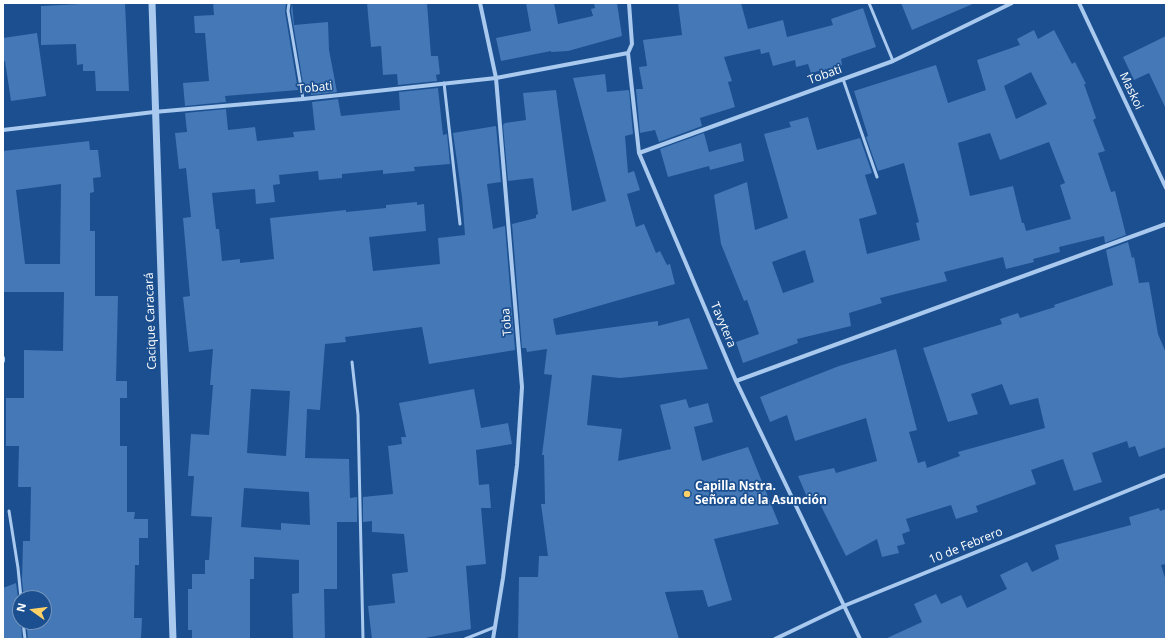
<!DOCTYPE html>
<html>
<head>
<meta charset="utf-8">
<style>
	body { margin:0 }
	#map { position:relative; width:1169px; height:642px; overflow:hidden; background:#1b4f8f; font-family:"Open Sans",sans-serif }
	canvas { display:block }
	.frame { position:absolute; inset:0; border:4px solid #fff; pointer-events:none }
	.north { position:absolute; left:12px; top:590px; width:40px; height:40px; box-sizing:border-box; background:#1b4f8f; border:1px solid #7695bc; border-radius:50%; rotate:284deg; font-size:11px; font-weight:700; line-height:16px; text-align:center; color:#fff }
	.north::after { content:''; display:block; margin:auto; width:14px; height:18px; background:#ffd166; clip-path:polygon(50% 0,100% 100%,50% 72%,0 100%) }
</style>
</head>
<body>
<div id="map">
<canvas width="1169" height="642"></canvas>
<div class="frame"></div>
<div class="north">N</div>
</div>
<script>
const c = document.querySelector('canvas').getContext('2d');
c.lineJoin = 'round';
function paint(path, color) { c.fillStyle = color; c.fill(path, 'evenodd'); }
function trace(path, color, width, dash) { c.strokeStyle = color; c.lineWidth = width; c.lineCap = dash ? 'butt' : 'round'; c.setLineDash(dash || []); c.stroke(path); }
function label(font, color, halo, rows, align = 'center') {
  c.font = font + ' "Open Sans",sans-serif'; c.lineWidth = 3.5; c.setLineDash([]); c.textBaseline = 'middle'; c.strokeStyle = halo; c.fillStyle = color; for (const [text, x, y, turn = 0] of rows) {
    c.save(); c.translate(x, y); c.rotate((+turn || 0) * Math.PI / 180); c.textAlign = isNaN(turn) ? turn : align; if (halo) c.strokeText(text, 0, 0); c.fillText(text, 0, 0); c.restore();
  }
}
const building = new Path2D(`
	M101,3H125L129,91H96L95,71H83V64L77,65L76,44L41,45V6Z
	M213,3H286L285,12L298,90L225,96L226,102L185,106L183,83L209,81L205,33H195L194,16L214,15Z
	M292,3L294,25L328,22L329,50L337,92L311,95V89H304L291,11Z
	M367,3H427L431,56H438L440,74L436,75L437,81L398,85L397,74L383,75L381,46L371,47Z
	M526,3H554L558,24L593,16L591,9L595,8L594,3H617L622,36L568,51L551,52V51L501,61L496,38L531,31Z
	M678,3H741L748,29L783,20L787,37L833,25L831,19L863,8L876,47L841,59L842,65L811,73L808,64L796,67L795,60L773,66L769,52L761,54L760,49L724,57L732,81L728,82L735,107L700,118L702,126L659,142L655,130L640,133L636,89H643L639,67L647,66L643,40L682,35Z
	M901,3H975L912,30Z
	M1034,30L1038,39L1054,30L1072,64L1075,62L1086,84H1084L1096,118L1093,120L1105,151L1098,153L1111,192L1115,191L1126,235L1105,243L1104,236L1059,247L1060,252L1033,259L1034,262L1006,269L1003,257L944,272L947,281L880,298L882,303L849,313L851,326L797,339L798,343L743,363L736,342L759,334L747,300L744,301L721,244L714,195L747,182L755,230L788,218L764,134L791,127L789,122L808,117L817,150L860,138L872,173L865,175L877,214L859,219L867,254L920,240L916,223L919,222L904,163L878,171L866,137L868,136L854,91L936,65L948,103L986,90L977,60L1020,45L1017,39ZM1031,72L1047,104L1016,119L1004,86ZM990,133L1000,160L1049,142L1065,183L1060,185L1071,219L1026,231L1024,223H1022L1013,186L970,196L958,143ZM805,250L814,282L783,293L772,262Z
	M37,33L46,96L11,101L5,61L3,62V38Z
	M1166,36V109L1149,73L1134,80L1123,57Z
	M605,74L607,92L629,90L633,134L625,136L628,173L634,171L640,190L627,194L636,227L644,224L656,253L660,251L667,265L670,264L675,284L553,319L556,335L658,321V326L689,318L708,369L620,378L592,375L587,425L622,429L618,461L671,449L660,405L686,399L689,408L708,403L713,422L694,427L702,461L748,447L779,524L714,539L732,600L708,607L703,590L665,592L679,639H518L519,577H538L539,556H548L541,504H545L544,455H542L552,375L544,374L547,349L527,352L526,348H522L512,224L536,218V215L538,214L533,178L508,181L503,125L505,123L526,120L523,93L556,90L572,211L606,201L573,78Z
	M438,88L443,135L447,134L450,164L414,167L415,171L383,174V170L342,174V178L319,180L318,171L279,175L280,184L273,185L275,202L256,204L255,189L212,193L216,229H219L222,261L240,259V263L274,259L270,218L346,210V212L386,208V205L417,202V205L424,204L426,231L369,237L373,271L440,264L438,238L465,235L462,197L453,133L496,126L501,182L487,184L493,229L505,226L515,350L429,364L422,327L345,337L346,342L325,344L320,410L307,409L305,458L349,459L350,498L357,497V522H337V589H324L325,639H293L292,594L299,593V560L254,557V579H250V639H192V630H188V589H192V574H205V560H209L212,517L191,516L194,476H188L191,434L209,435L213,385H210L213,349L189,352L183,297L190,296L183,218L191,217L186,168L179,169L175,133L187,132L185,113L226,109L228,130L255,127L257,141L294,137L293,132L315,130L312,102L338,99L341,116L400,110L399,92ZM251,389L290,391L286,456L247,453ZM244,488L309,492L310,525L281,523V530L241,527Z
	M704,133L709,152L741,143L744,161L710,170L709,166L668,177L660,149Z
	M89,141L90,150H98L101,177L93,178L94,192L90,193V231H95V296H118L116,381H127V398H120V446H127V512H135L134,519H148V538H139V565H135L134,618H142L141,639H28L26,622H44V598H24L22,580L23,541H30L31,487H18L19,446H6V398H24V350L63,351L64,292H3V151ZM61,184L60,264H25L16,190Z
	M1128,242L1132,258L1134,257L1139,283L1149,282L1158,334L1166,353V447L1139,457L1135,446L1129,448L1127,441L1092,453L1102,482L1074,491L1063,459L1031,470L1036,484L976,506L978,512L956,519L951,505L906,519L910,531L902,534L905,544L897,546L899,553L882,557L877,539L846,556L819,502L810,504L798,476L834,468L836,473L877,461L866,418L795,441L787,415L770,422L760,397L839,366L896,349L917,430L909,432L918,463L925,461L927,468L960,456L958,452L1045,428L1038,398L1010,405L1002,384L971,394L978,414L948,422L923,348L1002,324L1000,319L1018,313L1020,318L1055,307L1054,305L1113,285L1106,250Z
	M474,389L481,428L508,423L512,444L476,450L479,485L489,484L491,508H481L486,564L466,566L471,629L420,639H372L368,606L395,603L392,574L408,572L404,534L372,532V521L363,522V497L393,494L388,446L402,444L401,437H406L399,403Z
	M1159,508L1160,511L1166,509V564L1161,565L1166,581V639H885L922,622L914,604L936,594L941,604L961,595L967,608L1007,589L1000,575L1027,562L1032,572L1059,559L1055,545L1131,525L1129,517Z
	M16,583L18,598L20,601L22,639H3V588Z`);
const service = new Path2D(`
	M289,3L288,11L303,99
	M869,3L893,61
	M843,79L877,177
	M444,83L460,224
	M352,362L358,415L363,639
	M9,511L18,568L21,598
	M23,622L25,639
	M465,639L495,627`);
const minor = new Path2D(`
	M480,3L496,78L522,387L517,465L503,578L493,639
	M629,3L632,44L628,53L639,153L736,381L860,639
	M1079,3L1166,188
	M3,130L154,112L303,99L496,78L628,53
	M639,153L893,61L1012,3
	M3,361V358
	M736,381L1166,224
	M775,639L846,605L1166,475`);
const tertiary = new Path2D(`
	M152,3L173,639`);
const markers = [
	[687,494,4,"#ffd166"]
];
const streetNames = [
	["Tobati",825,75,-20],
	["Tobati",315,88,-6],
	["Maskoi",1131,91,65],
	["Cacique Caracará",151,321,-92],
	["Toba",507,322,-95],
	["Tavytera",723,325,67],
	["10 de Febrero",966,546,-22]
];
const poiNames = [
	["Capilla Nstra.",695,487],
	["Señora de la Asunción",695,501]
];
paint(building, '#4478b7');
trace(service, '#a9c9ee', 3);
trace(minor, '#a9c9ee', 4);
trace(tertiary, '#a9c9ee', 7);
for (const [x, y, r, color] of markers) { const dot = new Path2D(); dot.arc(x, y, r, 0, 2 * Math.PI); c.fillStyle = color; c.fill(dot); trace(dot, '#1b4f8f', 1.5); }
label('12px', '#fff', '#1b4f8f', streetNames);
label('bold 12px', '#fff', '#1b4f8f', poiNames, 'left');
</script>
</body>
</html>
